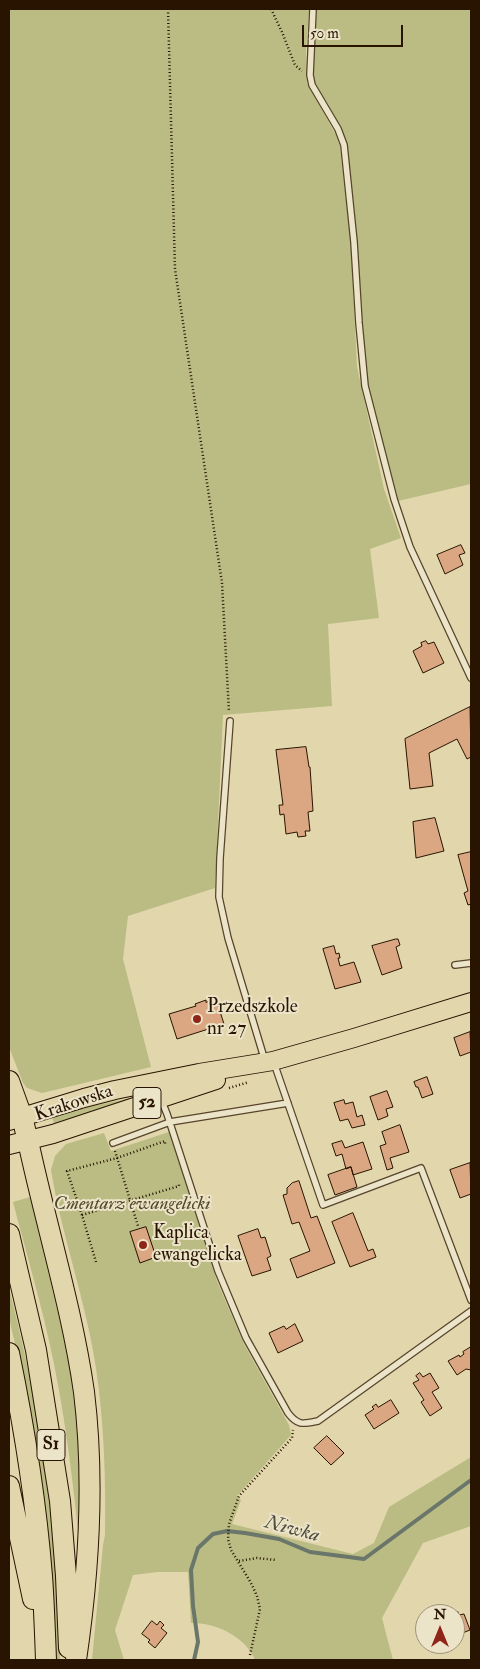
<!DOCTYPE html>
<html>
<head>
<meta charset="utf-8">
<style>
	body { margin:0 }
	#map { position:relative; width:480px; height:1669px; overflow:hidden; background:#e2d6ac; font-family:"IM FELL Double Pica",serif }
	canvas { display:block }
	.frame { position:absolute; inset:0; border:10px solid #281400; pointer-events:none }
	.north { position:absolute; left:415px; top:1604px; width:50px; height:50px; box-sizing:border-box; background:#ece4c9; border:1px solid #9e9179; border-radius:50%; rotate:0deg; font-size:14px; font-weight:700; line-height:20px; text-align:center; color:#281400 }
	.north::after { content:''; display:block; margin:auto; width:18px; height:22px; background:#8f2418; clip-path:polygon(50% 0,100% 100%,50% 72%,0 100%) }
	.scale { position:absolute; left:302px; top:25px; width:101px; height:22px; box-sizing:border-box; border:2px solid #281400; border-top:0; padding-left:6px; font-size:15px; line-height:18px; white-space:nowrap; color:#281400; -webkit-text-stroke:4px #ece4c9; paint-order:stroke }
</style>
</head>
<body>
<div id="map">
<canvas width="480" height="1669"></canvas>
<div class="frame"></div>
<div class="north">N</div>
<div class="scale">50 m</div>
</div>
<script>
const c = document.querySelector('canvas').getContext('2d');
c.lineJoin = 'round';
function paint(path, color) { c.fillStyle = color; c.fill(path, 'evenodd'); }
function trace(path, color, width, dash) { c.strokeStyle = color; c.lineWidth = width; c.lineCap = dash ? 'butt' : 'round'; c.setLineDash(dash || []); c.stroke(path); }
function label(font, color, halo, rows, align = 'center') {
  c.font = font + ' "IM FELL Double Pica",serif'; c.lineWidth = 4; c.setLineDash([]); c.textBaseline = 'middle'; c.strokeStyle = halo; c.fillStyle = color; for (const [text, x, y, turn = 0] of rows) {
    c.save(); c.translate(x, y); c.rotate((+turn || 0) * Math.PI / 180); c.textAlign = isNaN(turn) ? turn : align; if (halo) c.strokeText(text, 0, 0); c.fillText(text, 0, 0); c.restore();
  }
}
const green = new Path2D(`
	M9,9H309L306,53L307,83L336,135L340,147L351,246L357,367L384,489L401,538L370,549L379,618L328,624L332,706L223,715L215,888L128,916L123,959L151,1067L42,1093L27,1088L23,1083L9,1047Z
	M316,9H471V484L398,501L372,408L366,374L363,345L357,239L347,143L328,104L316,87L313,73Z
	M145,1095L55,1127L52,1117L79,1109Z
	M169,1132L217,1281L244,1344L289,1425L291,1435L237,1496L241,1500L232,1524L353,1554L374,1543L389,1507L471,1457V1526L423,1543L382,1618L393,1660H255C246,1637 215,1622 191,1623L188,1572H158L133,1575L115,1630L124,1660H92L103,1545L105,1535C106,1479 104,1423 96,1368C86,1301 62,1237 51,1170L55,1156L66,1144L104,1133L111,1151Z
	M30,1197C47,1268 67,1339 76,1411C81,1454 80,1498 79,1541C73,1482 66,1423 54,1364C43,1309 27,1256 13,1202Z
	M9,1288C23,1344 36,1401 45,1459C54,1526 59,1593 60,1660H56L17,1352L9,1318Z`);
const stream = new Path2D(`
	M194,1660L198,1642L193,1606L191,1570L198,1548L213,1534L227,1531L245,1533L279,1539L310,1552L364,1559L471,1480`);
const building = new Path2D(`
	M461,545L465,553L459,555L463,565L445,574L437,555Z
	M426,641L428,644L434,642L444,663L423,673L413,651L422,646L421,643Z
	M470,707L471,757L467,759L457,739L429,753L433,786L410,789L405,739Z
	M306,747L309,767H310L313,811L308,812L310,831H305L306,836L298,837L297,832L286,834L284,814L280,815L279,805H283L276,750Z
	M435,818L444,851L416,858L413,822Z
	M471,852V904L468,905L464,893L468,891L458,855Z
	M396,939H398L400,945L396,947L402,968L382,975L372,946Z
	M334,946L336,954L339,953L340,958H338L340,966L354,962L361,982L335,989L323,949Z
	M216,999L224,1024L177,1039L169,1014L196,1006L195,1004L206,1000V1002Z
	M470,1032L471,1052L460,1056L454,1038Z
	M427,1077L433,1094L422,1098L418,1087H416L414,1082Z
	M387,1091L393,1107L386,1109L388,1116L378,1120L370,1097Z
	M344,1100L345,1104L353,1102L357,1117L362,1115L365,1125L352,1128L348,1119L340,1121L334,1103Z
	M400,1125L409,1152L390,1158L393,1168L387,1170L380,1146L386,1144L382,1132Z
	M342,1141L345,1148L363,1142L372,1169L353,1175L351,1167L346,1169L342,1154L336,1156L332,1144Z
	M470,1163L471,1194L460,1198L450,1170Z
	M351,1167L357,1187L335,1195L328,1175Z
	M299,1181L311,1218L317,1216L335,1263L297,1278L290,1259L310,1251L299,1222L292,1224L283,1195L287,1194V1188L292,1183Z
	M353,1213L368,1251L373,1249L376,1257L350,1267L332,1222Z
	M146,1227L156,1257L140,1263L130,1232Z
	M258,1229L261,1238L265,1237L271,1256L267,1258L271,1270L252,1276L238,1236Z
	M295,1324L303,1341L278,1353L269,1333L284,1326L286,1329Z
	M471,1347V1370L466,1369L457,1375L448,1361L459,1355L460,1357L464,1354L463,1352Z
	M420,1373L423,1377L430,1373L439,1388L432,1392L442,1408L430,1416L421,1402L424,1400L413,1383L419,1380L416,1376Z
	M391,1400L399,1413L374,1429L365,1415L374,1409L372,1407L376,1404L378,1407Z
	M327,1436L344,1453L331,1465L314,1448Z
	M458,1612L459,1615L464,1614L470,1630L455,1636L454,1614Z
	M152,1621L157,1625L160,1621L164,1625L161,1628L167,1633L155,1648L148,1642L150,1640L142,1634Z`);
const path = new Path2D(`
	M168,9L175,269L222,583L229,712
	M271,9L282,32L295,65L302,71
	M229,1088L249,1082
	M115,1151L138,1226
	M82,1215L67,1171L117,1158L165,1141V1144
	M96,1262L82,1215L179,1186V1184
	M239,1561L257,1558L276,1560
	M250,1655L260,1609L257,1596L251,1583L231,1550L228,1539L229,1524L239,1496L292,1438L293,1430`);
const service = new Path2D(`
	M313,9L310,75L312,85L338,129L344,145L354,242L359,323L365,386L394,499L410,547L471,678
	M230,721L220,858L219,897L228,938L265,1061
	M455,965L471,963
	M274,1063L323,1205L421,1168L471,1300
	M161,1099L167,1114L218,1271L246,1338L288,1413C298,1426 303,1424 318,1421L471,1311
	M113,1143L170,1122L288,1103`);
const primary = new Path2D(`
	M9,1121L84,1098L115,1090L199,1073L273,1061L354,1038L471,1002
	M9,1145L53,1134L216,1080`);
const motorway = new Path2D(`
	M9,1081L22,1117L28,1141C46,1225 72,1308 84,1392C95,1482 89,1572 76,1660
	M9,1234L36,1350L60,1501L66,1576L69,1648
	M9,1353C24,1426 36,1501 42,1576C44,1604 45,1632 46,1660
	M9,1486L33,1599`);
const markers = [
	[197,1019,5,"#8f2418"],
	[143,1245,5,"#8f2418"]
];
const shields = [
	[147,1103,28],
	[51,1445,28]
];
const shieldNames = [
	["52",147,1103],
	["S1",51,1445]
];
const poiNames = [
	["Przedszkole",207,1008],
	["nr 27",207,1030],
	["Kaplica",153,1234],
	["ewangelicka",153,1256]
];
const streetNames = [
	["Krakowska",74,1104,-18]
];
const parkNames = [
	["Cmentarz ewangelicki",132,1205]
];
const waterNames = [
	["Niwka",292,1530,15]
];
paint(green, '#babc84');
trace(stream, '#6b766b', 4);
paint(building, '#dba783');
trace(building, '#281400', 1);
trace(service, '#56442b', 8);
trace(primary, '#281400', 20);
trace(motorway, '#281400', 22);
trace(path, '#281400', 2.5, [1, 2.5]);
trace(service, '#ece4c9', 5.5);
trace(primary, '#e2d6ac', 18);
trace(motorway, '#e2d6ac', 20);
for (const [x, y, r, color] of markers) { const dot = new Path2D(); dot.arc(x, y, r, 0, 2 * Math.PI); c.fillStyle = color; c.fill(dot); trace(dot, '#ece4c9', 2); }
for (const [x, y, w] of shields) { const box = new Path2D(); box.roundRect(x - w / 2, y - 15.5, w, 31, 4); c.fillStyle = '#ece4c9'; c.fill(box); trace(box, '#281400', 1); }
label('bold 18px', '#281400', null, shieldNames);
label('19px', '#281400', '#ece4c9', poiNames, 'left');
label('19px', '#281400', '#ece4c9', streetNames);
label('italic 19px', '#544628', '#ece4c9', parkNames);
label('italic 20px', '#4f4d3e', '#ece4c9', waterNames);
</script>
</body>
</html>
